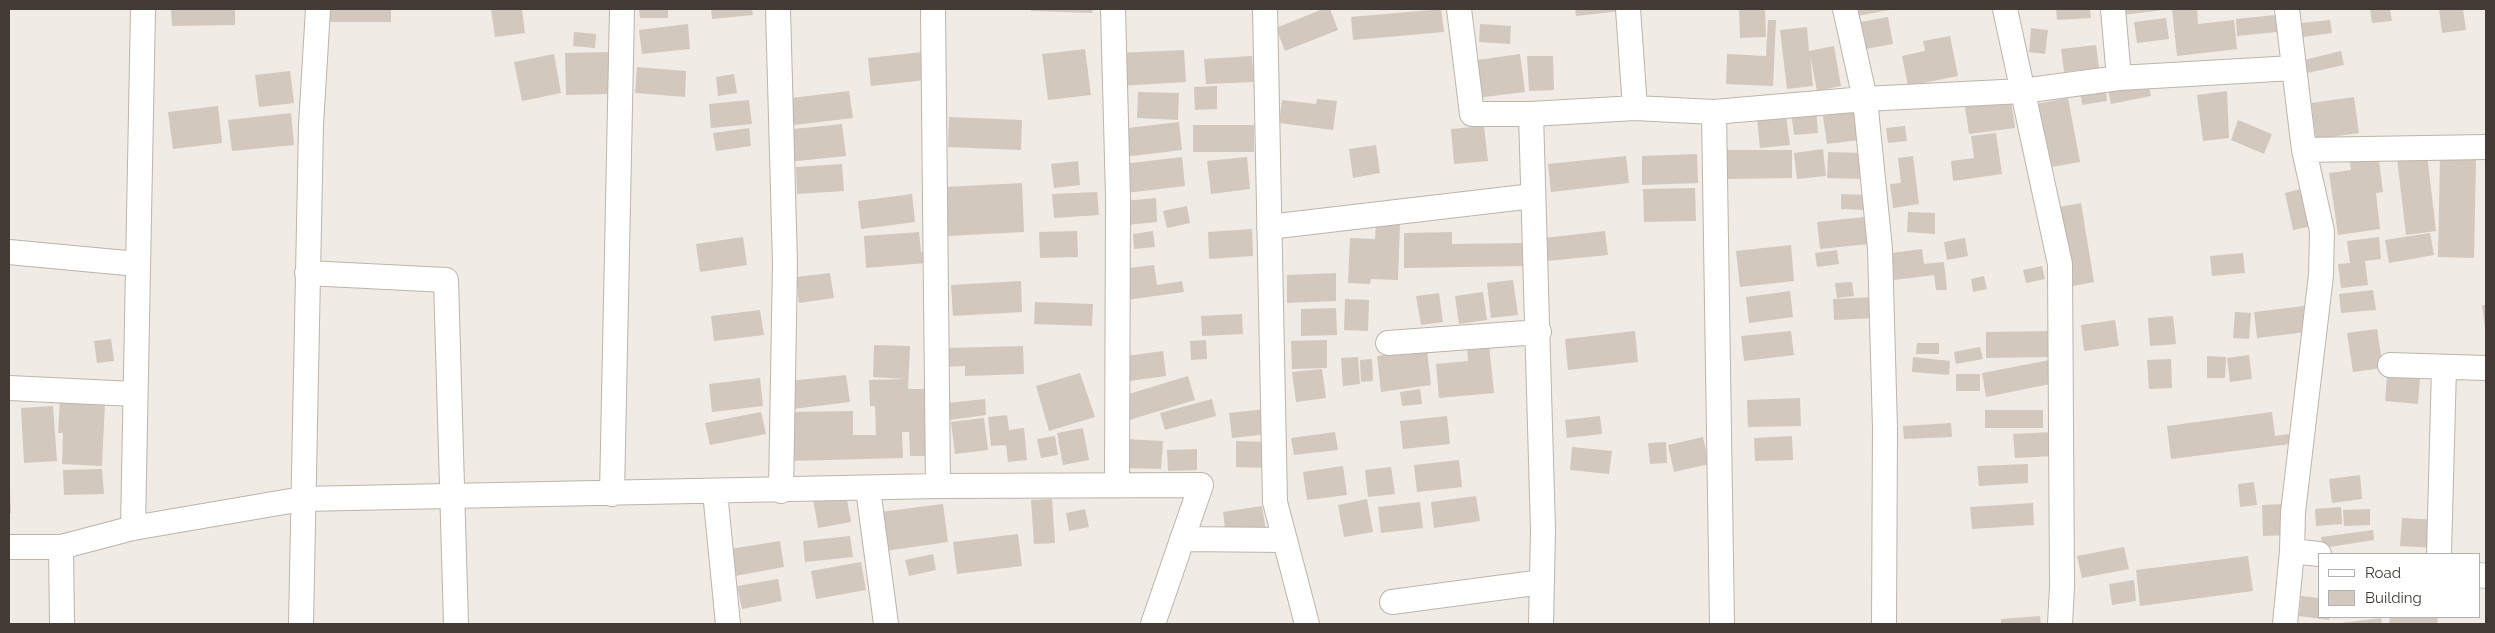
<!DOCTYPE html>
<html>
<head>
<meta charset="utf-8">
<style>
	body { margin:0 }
	#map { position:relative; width:2495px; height:633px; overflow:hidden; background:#f0ebe4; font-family:Raleway,sans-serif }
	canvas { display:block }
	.frame { position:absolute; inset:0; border:10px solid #423b35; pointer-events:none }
	.legend { position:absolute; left:2318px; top:553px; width:162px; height:65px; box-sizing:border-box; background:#fff; border:1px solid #b3b1ae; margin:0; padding:6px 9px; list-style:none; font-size:15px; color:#423b35 }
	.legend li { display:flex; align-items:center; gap:10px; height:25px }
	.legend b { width:25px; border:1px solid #b3b1ae }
</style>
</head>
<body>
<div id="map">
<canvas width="2495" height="633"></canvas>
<div class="frame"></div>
<ul class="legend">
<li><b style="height:6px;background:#fff"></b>Road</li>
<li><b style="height:14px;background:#d3c8be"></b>Building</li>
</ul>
</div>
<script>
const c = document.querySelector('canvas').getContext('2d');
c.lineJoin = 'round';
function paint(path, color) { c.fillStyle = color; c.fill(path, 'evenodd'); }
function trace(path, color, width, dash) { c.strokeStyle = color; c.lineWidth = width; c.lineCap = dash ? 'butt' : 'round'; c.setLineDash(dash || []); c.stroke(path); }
const building = new Path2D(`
	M171,9H235V25L172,26Z
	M329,9H391V22H329Z
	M491,9H522L525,33L495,37Z
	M639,9H668V18H640Z
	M711,9H752L753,15L712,19Z
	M1031,9H1093L1092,13L1031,11Z
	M1323,9H1330L1338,30L1285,51L1276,28Z
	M1441,9L1444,32L1353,40L1351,17Z
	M1575,9H1622V11L1576,16Z
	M1739,9H1765L1766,37L1740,38Z
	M1850,9H1889V10L1852,17Z
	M2056,9H2090L2091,18L2057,20Z
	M2122,9H2163V10L2123,15Z
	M2172,9H2197L2198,24L2234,20L2237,49L2177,56Z
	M2370,9H2390L2392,21L2372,23Z
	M2439,9H2463L2466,30L2442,33Z
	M2276,15L2277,32L2237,36L2236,19Z
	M1888,17L1893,44L1860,50L1855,23Z
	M2166,18L2169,39L2137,43L2134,22Z
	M1768,20H1776L1773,86L1726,84L1727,54L1766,56Z
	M2330,20L2332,33L2303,37L2301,23Z
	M688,24L690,49L642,54L639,30Z
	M1480,24L1511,26L1510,44L1479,42Z
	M1807,27L1809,51L1834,46L1841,86L1817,91L1810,55L1813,86L1787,89L1780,30Z
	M2031,28L2048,30L2045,54L2029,52Z
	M574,32L596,34L595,48L573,46Z
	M1950,36L1958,76L1908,86L1902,56L1925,51L1923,41Z
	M2096,45L2099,68L2064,72L2061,49Z
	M1085,49L1091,95L1048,100L1042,54Z
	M1184,50L1186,82L1119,86L1117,53Z
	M2341,51L2344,65L2307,73L2304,60Z
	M610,52V94L566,95L565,53Z
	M923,52L926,80L871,86L868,58Z
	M554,54L561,93L522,101L514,62Z
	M1520,54L1525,92L1476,98L1470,61Z
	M1252,56L1254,82L1206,84L1204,59Z
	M1527,56H1553L1554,90L1529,91Z
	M637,67L686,71L685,97L635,93Z
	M290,71L294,103L259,107L255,75Z
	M734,74L737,93L718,96L716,77Z
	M2148,82L2151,96L2111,104L2108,90Z
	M1217,86V109L1195,110L1194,87Z
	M2105,87L2107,101L2082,105L2080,91Z
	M849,91L853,118L786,126L783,99Z
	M2227,91L2229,138L2203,141L2197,95Z
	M1138,92L1179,93L1178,120L1137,118Z
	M2354,97L2359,133L2316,139L2311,103Z
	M2068,98L2080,162L2046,168L2035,104Z
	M1317,99L1337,101L1333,130L1279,123L1282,100L1316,104Z
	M749,100L752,124L711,128L709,104Z
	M2011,100L2015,128L1969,134L1965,107Z
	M218,106L222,143L173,149L168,112Z
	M1816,108L1818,133L1794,135L1791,111Z
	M1862,110L1867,139L1827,144L1823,116Z
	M291,113L294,145L232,151L228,120Z
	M1786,116L1790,145L1760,148L1757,120Z
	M949,117L1022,120L1021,150L948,147Z
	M2238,120L2272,134L2264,154L2231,140Z
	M1179,122L1182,150L1123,157L1119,129Z
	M842,124L846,156L787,162L784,130Z
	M1193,125H1254V152H1193Z
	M1484,126L1488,161L1454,164L1451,129Z
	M1905,126L1907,141L1888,143L1886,128Z
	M749,128L751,146L716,151L713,133Z
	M1996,133L2002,174L1953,181L1951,161L1974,158L1971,136Z
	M1376,145L1380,173L1353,178L1349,149Z
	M1823,149L1826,176L1797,179L1794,153Z
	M1727,150H1792V178L1727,179Z
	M1828,152L1863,153L1862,179L1827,178Z
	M2378,153L2383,192L2376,193L2380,229L2338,235L2329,173L2351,170L2349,157Z
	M1697,154L1698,183L1642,185V156Z
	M2427,154L2436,231L2406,235L2397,158Z
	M1626,156L1629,183L1551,192L1548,164Z
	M1913,156L1919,204L1893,208L1890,184L1901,183L1898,158Z
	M1182,157L1185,186L1126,193L1123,164Z
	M1247,157L1250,189L1211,194L1207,161Z
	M2440,158L2476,160L2474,258L2438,257Z
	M1078,161L1080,185L1054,188L1051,164Z
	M842,164L844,191L797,194L796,167Z
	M1022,183L1024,232L948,236L945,187Z
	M1695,188L1696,221L1644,222L1643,189Z
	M2300,189L2308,227L2293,230L2285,193Z
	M1097,192L1099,215L1054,218L1052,194Z
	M912,194L915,222L861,229L858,201Z
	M1841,194L1866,195L1865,210L1841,209Z
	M1156,198L1157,222L1126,225L1124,201Z
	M2081,203L2094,282L2073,286L2059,207Z
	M1187,206L1190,223L1167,228L1163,211Z
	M1908,212L1935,213V234L1907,232Z
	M1864,217L1868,244L1820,249L1817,222Z
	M1376,223L1400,225L1398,280L1371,279L1370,284L1348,283L1350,238L1375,239Z
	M1252,229L1253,256L1209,259L1208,232Z
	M1077,231L1078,257L1040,258L1039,232Z
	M1153,231L1155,247L1134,249L1133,234Z
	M1605,231L1608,255L1547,261L1544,238Z
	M919,232L921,252H926L927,263L866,268L864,236Z
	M1452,232V244L1524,243V266L1404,268V233Z
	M2430,233L2434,255L2389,263L2385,240Z
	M743,237L747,265L700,272L696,244Z
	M2379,237L2381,259L2365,261L2368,285L2341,288L2338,264L2350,263L2347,241Z
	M1965,238L1968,256L1947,260L1944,242Z
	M1791,245L1794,281L1740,287L1736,251Z
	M1922,249L1924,264L1944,262L1947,290H1936L1934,275L1894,280L1891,253Z
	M1837,250L1839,264L1817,267L1815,253Z
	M2243,253L2245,273L2212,276L2210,256Z
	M1154,265L1157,285L1182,281L1184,292L1126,300L1122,269Z
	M2042,266L2045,279L2026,283L2023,270Z
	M830,273L834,298L799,303L796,277Z
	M1336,273V301L1287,303V275Z
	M1984,276L1987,289L1973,292L1971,279Z
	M1513,280L1518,315L1491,318L1487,283Z
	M1021,281L1022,312L953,316L951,285Z
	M1852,282L1854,296L1837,298L1835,283Z
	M2373,290L2376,310L2341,313L2339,294Z
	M1790,291L1793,317L1749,323L1746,297Z
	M1483,292L1487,320L1459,324L1455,296Z
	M1439,293L1443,322L1421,325L1416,296Z
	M1874,297L1875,318L1834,320L1833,299Z
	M1345,299L1369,300L1368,331L1344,330Z
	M1035,302L1093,304L1092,326L1034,324Z
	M2482,305H2486V329H2485Z
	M2304,306L2307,332L2257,338L2254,312Z
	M1336,308L1337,335L1301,336V309Z
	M760,310L764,335L714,341L711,316Z
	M2235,312L2251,313L2249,339L2233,338Z
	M1242,314L1243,334L1202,336L1201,316Z
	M2173,316L2176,344L2150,346L2148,318Z
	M2115,320L2119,346L2084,351L2081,325Z
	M2377,329L2383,368L2353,372L2347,333Z
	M1635,331L1638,362L1568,370L1565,339Z
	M1791,331L1794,355L1744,361L1741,336Z
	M2054,331V357L1986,358V332Z
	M111,339L114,361L97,363L94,341Z
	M1206,340L1207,359L1191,360L1190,341Z
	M1327,340V368L1292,369L1291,341Z
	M1917,343H1939V354H1916Z
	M874,345L910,346L908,389H930L932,456H910L909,432H902L903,458L789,461L788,412L853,411V435H876L875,406H870L869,380L906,379L873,377Z
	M1489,345L1494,393L1439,398L1436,364L1468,361L1467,347Z
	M1023,346L1024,374L965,376V366L946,367V348Z
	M1980,347L1983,359L1956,364L1954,352Z
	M1427,350L1431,385L1381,392L1377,356Z
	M1163,351L1166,376L1122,382L1119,357Z
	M2249,355L2252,379L2230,382L2227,358Z
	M2207,356L2226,357L2225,378H2207Z
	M1358,357L1360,384L1343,386L1341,358Z
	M1913,357L1950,361L1949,375L1912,372Z
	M1372,359L1373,381L1361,382L1360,360Z
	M2171,359L2172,388L2149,389L2147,360Z
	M2050,360L2055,383L1986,397L1982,373Z
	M1322,369L1326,398L1296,402L1292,372Z
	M1080,373L1095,417L1049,431L1036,386Z
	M1956,374H1980V391H1956Z
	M846,375L850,402L793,409L789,381Z
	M1188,376L1195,400L1126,421L1119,397Z
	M2387,376L2420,379L2418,404L2385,401Z
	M760,378L763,406L712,412L709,384Z
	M1420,389L1422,404L1402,406L1400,392Z
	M1800,398L1801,426L1748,427L1747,400Z
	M985,399L986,415L949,420L947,403Z
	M1212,399L1216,416L1165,430L1160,413Z
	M60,400L105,402L102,466L62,464L63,433H58Z
	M53,406L57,461L24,463L21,408Z
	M1266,409L1269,434L1232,438L1229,413Z
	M1985,410H2043V428H1985Z
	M761,412L766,434L710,445L705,423Z
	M2272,412L2275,436L2289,434L2290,444L2171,459L2167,426Z
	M1007,415L1009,430L1024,428L1027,460L1008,462L1006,445L991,446L988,417Z
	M1447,416L1450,444L1403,449L1400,421Z
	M1600,416L1602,434L1567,438L1565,420Z
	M984,418L988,450L955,454L951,422Z
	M1951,423L1952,437L1904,439L1903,426Z
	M1083,428L1089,460L1063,465L1057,433Z
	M1335,432L1338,450L1294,455L1291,438Z
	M2053,432L2055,456L2015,458L2013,434Z
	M1055,436L1058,455L1041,458L1037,439Z
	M1792,436L1793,460L1755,461L1754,438Z
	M1703,437L1709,464L1674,472L1668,445Z
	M1125,439L1163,441L1161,469L1124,468Z
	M1236,441L1268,442L1267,468L1236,467Z
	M1666,442L1667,463L1650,464L1648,443Z
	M1572,447L1612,451L1609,474L1570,470Z
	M1197,449V470L1168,471L1167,450Z
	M1459,460L1462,487L1417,492L1414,465Z
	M2028,464V483L1979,486L1977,466Z
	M1343,466L1347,495L1307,500L1303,472Z
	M1391,467L1395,494L1368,497L1365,470Z
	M102,469L104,494L64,495L63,470Z
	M2360,475L2362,499L2332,503L2329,479Z
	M2254,482L2257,505L2240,507L2238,484Z
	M9,492H10L11,513H9Z
	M846,494L851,522L818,528L813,499Z
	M1476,496L1480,521L1434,528L1431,502Z
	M1052,499L1055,543L1034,544L1031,500Z
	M1367,499L1373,532L1344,537L1338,505Z
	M1420,502L1423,528L1381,533L1378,507Z
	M2033,503L2034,525L1972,529L1970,507Z
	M943,504L948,542L885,551L880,512Z
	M2286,504L2287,535L2263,536L2262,505Z
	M1262,506L1266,531L1226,537L1223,512Z
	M2341,507L2342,524L2316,526L2315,509Z
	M1085,509L1089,527L1069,531L1066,513Z
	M2370,509V525L2344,526L2343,510Z
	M2402,518L2438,520L2437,548L2400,546Z
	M2373,530L2374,540L2323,548L2321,537Z
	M1018,534L1022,566L957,574L953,542Z
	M850,536L853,557L805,562L803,541Z
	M780,541L784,567L735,576L730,549Z
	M2124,547L2129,569L2082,578L2077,556Z
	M933,554L936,570L909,576L905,560Z
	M2248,556L2253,591L2140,606L2136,570Z
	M861,562L866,590L816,599L811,571Z
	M778,579L782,601L742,609L737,586Z
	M2134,580L2136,601L2112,605L2109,584Z
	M2301,596L2319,598V617H2330L2329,620L2299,616Z
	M2040,616L2041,624H2001V619Z
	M2390,617H2438L2437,624H2389Z
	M2381,618L2382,624H2341V623Z`);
const street = new Path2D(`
	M778,9L785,264L781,491
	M933,9L938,486
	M1113,9L1118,197L1117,485
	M1265,9L1275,502L1307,624
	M1459,9L1472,114H1531
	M1628,9L1635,108
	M1845,9L1865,99L1880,249L1885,428L1884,624
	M2005,9L2060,264L2062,587L2060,624
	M2113,9L2119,78
	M1714,112L1722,624
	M2304,150L2486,147
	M1269,227L1533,196
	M9,252L137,264
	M307,273L446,280L456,624
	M1388,343L1539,332
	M2390,365L2486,368
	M9,388L135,394
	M868,489L886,624
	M715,492L728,624
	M612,494L622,9
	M133,528L143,9
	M1182,539L1285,540
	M9,547H61L133,528L302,499L938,486L1201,485L1153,624
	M61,547L62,624
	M2292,551L2319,554
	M2439,554L2444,367
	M2479,575L2486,576
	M1392,602L1542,582
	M301,624L311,125L318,9
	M1541,624L1543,530L1531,114L1635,108L1714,112L1865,99L2022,91L2119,78L2293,68
	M2285,624L2292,551L2293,512L2321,275L2322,231L2304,150L2287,9`);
paint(building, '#d3c8be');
trace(street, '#bdb4ab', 26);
trace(street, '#fff', 24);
</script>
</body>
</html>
